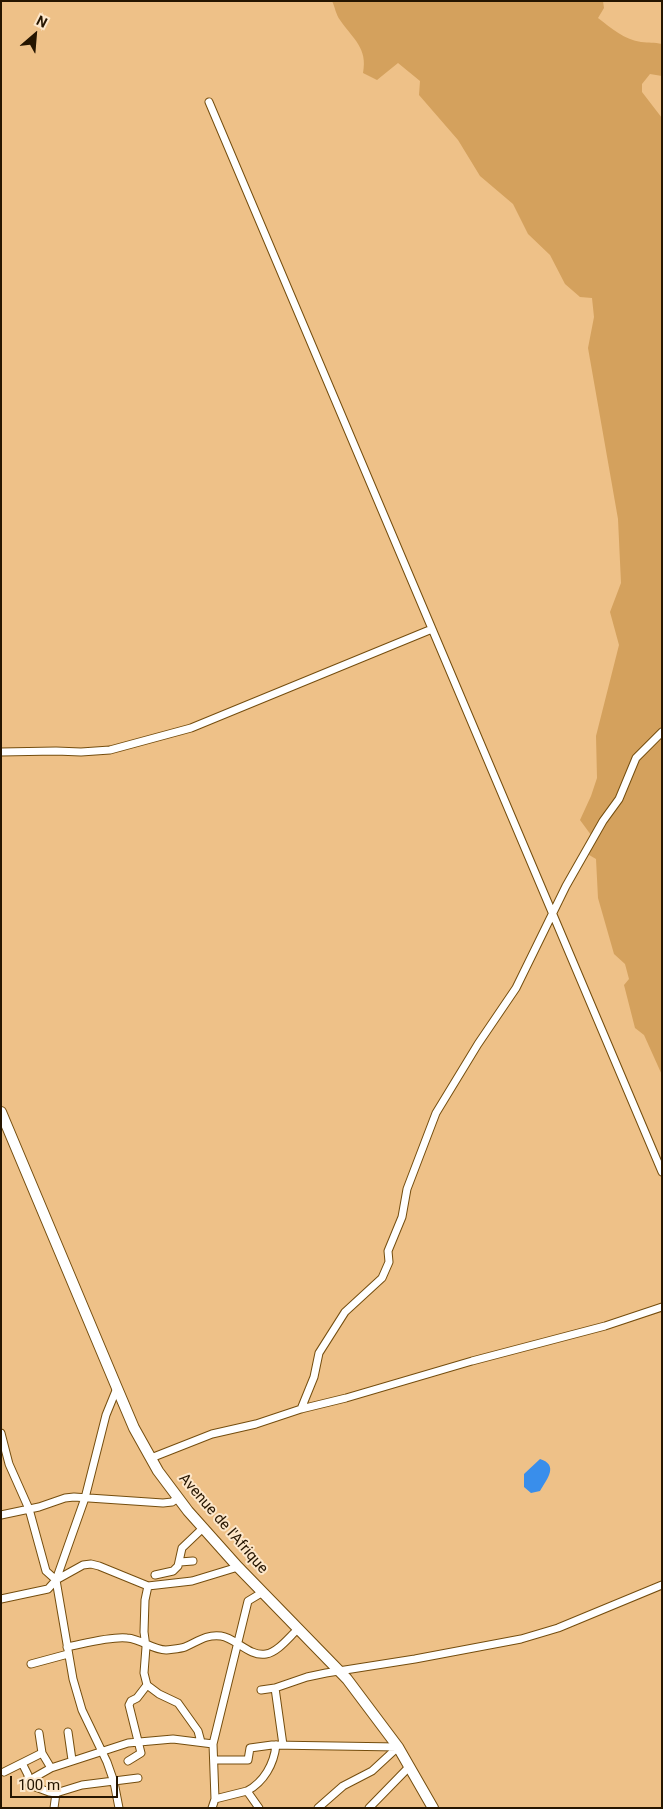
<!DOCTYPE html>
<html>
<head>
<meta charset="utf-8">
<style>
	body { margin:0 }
	#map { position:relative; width:663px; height:1809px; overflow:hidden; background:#eec188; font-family:Roboto,sans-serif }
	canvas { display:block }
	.frame { position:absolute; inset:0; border:2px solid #251500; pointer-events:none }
	.north { position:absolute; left:10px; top:10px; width:50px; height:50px; -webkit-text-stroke:4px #fde7ca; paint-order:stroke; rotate:27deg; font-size:14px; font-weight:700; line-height:20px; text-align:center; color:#251500 }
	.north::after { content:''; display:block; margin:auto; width:18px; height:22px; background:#251500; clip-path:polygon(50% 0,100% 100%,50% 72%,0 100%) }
	.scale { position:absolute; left:10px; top:1776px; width:108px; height:22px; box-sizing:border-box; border:2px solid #251500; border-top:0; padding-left:6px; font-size:15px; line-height:18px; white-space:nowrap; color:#251500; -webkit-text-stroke:4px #fde7ca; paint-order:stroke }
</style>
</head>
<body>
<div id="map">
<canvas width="663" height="1809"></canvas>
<div class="frame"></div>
<div class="north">N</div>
<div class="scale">100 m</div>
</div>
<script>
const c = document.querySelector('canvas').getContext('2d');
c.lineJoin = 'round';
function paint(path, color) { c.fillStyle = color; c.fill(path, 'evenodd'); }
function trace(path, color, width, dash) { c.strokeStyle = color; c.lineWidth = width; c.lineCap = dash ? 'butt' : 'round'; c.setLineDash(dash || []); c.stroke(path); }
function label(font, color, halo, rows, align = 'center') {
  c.font = font + ' Roboto,sans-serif'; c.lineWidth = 4; c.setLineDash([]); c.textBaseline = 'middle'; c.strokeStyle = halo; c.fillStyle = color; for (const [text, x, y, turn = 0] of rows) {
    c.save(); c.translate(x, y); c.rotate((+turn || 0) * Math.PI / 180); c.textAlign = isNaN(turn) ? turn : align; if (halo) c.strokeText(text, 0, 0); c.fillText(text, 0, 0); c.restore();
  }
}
const green = new Path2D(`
	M332,1H603L604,8L598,18C611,28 625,40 641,42C649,43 654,42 662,44V76L650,74L642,84V92L662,118V1075L644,1035L635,1028L624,985L629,979L625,964L614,954L598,898L596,859L584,852L591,835L580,820L591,796L597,778L596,736L619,645L610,612L621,583L618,519L588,348L594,317L592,298L580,297L565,284L550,255L528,234L513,204L480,176L458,140L419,95L420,81L398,63L377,80L363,73C368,48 353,39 340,20C336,15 335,7 332,1Z`);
const water = new Path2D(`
	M540,1459C559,1465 547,1479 540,1491L531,1493L524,1487V1474Z`);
const street = new Path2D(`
	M209,102L662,1172
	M1,752L56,751L81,752L110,750L191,728L432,629
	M117,1388L106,1415L85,1498L56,1580L73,1679L82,1710L107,1762L114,1782L119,1808
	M301,1409L314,1377L319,1353L345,1312L382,1278L389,1262L388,1251L402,1217L407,1189L436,1113L478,1044L516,988L566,886L603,821L619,799L636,758L662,732
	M1,1433L9,1464L29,1509L46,1571L56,1580
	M151,1458L212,1434L256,1424L301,1409L346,1398L472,1361L605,1326L662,1307
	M1,1515L39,1507L65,1498L74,1497L163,1503L172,1502L178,1498
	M180,1562L193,1561
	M155,1575L173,1571L178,1566L182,1548L203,1528
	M148,1586L145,1600L144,1632L146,1647L144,1673L147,1685L159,1694L178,1703L198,1731L201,1742
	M1,1599L48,1589L56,1580L83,1565L91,1564L99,1566L148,1586L192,1581L238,1567
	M67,1647C83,1644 111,1636 127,1638C142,1639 152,1650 166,1650C172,1649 180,1649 185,1647C197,1642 206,1634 221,1636C236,1638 249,1657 266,1654C278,1652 289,1637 298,1629
	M31,1664L68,1654
	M261,1690L275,1688
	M68,1732L72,1760
	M39,1733L42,1753L22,1763L28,1775V1781L30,1785L49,1792L56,1793L82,1785L138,1778
	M283,1745L275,1688L307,1677L326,1673L415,1659L521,1639L558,1628L662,1585
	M42,1753L51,1768
	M214,1760H248L250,1748L272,1745L398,1747
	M128,1761L141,1753L129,1705L131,1701L137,1698L147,1685
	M4,1772L22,1763
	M28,1781L51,1768L128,1743L173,1739L213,1744
	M247,1791C264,1782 274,1764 276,1745
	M215,1799L247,1791L259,1808
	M54,1808L56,1793
	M212,1808L215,1799L213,1744L248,1601L263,1592
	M318,1808L343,1786L372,1771L398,1747
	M369,1808L409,1767`);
const secondary = new Path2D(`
	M1,1112L117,1388L134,1428L158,1471L188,1511L238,1567L347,1679L398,1747L433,1808`);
const streetNames = [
	["Avenue de l'Afrique",223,1524,49]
];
paint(green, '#d4a15d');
paint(water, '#398eeb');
trace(street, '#744d0e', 9);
trace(secondary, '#744d0e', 12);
trace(street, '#fff', 7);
trace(secondary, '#fff', 10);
label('15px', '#251500', '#fde7ca', streetNames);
</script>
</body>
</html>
